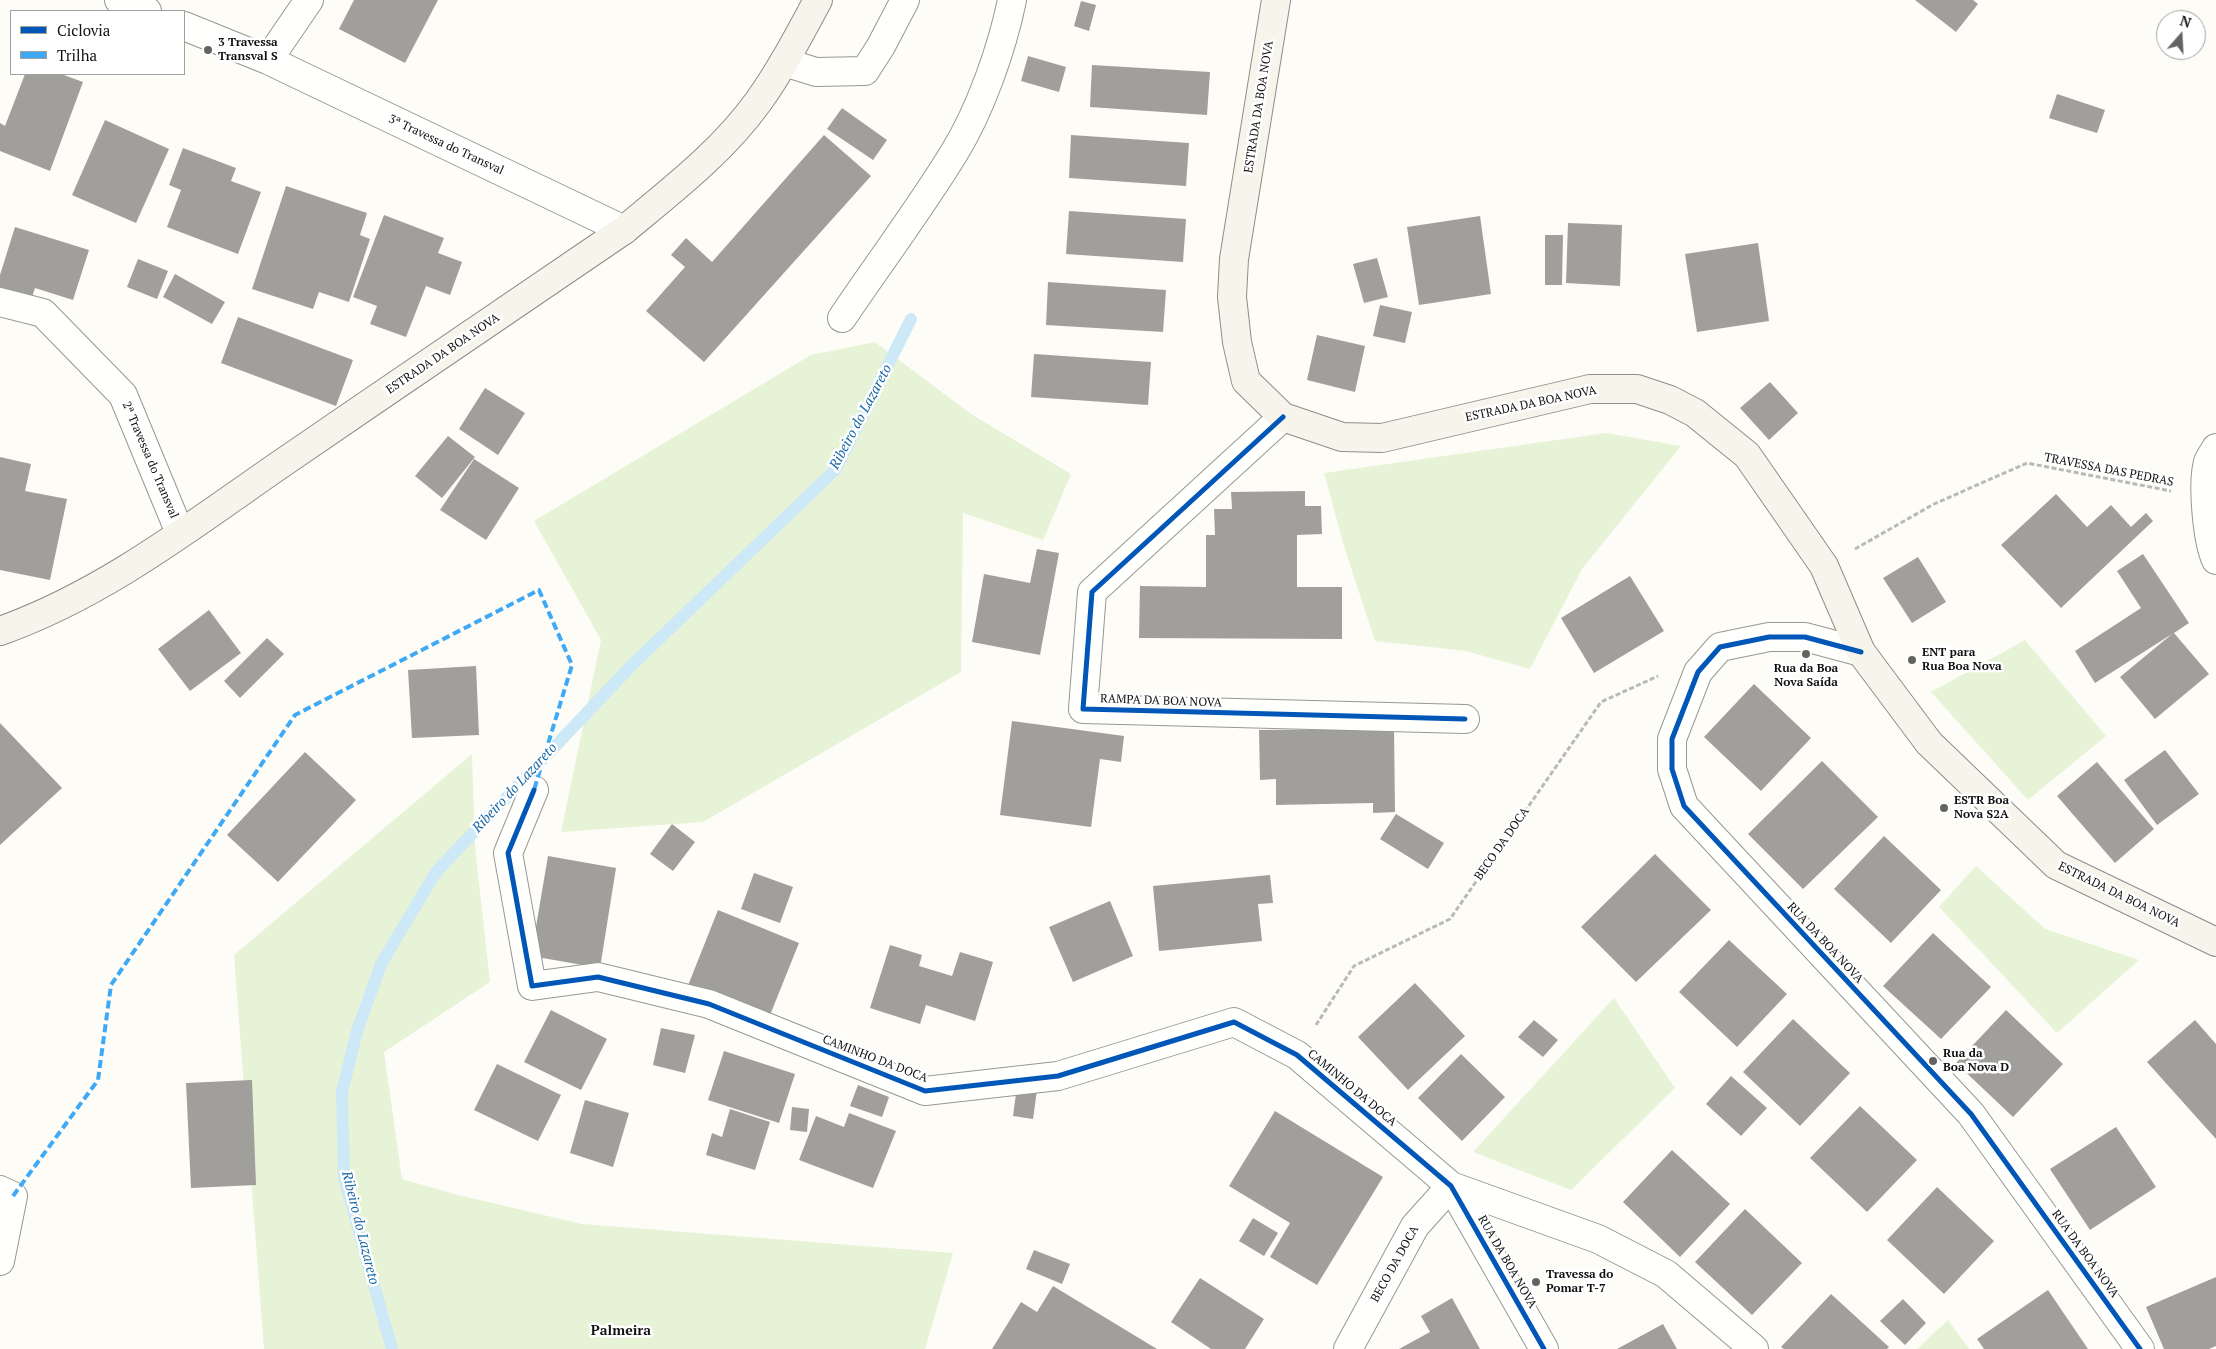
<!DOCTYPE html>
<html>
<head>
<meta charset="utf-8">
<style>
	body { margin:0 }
	#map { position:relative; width:2216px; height:1349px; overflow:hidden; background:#fdfcf7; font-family:"PT Serif",serif }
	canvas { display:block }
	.legend { position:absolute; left:10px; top:10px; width:175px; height:65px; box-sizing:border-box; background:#fff; border:1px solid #a0a0a0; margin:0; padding:6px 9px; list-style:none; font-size:15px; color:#111 }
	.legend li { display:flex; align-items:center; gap:10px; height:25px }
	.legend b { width:25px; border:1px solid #a0a0a0 }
	.north { position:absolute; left:2156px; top:10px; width:50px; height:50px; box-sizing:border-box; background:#fff; border:1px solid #a0a0a0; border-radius:50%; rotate:19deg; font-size:14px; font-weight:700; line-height:20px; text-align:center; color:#111 }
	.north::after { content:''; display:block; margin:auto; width:18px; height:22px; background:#646362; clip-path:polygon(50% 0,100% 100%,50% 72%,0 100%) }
</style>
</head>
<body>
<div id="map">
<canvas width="2216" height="1349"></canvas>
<ul class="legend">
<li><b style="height:6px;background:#0057b8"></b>Ciclovia</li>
<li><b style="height:6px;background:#3fa9f5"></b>Trilha</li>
</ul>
<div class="north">N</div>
</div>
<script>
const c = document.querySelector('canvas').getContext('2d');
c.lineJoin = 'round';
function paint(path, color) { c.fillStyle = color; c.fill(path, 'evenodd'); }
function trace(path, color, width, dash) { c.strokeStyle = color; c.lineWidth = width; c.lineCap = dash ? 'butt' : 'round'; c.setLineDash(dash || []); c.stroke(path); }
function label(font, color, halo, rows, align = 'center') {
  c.font = font + ' "PT Serif",serif'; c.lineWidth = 5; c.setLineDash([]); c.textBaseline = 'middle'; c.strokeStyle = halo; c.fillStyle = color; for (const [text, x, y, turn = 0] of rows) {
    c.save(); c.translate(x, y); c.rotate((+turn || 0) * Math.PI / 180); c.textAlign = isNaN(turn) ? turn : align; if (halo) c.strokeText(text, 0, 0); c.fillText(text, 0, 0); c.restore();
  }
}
const green = new Path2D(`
	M875,342L971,414L1071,474L1043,540L963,513L961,672L703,822L561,832L601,640L534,521L811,355Z
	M1606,433L1681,446L1582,569L1530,669L1466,651L1375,641L1344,546L1324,473Z
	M2025,640L2106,736L2028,800L1931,692Z
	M472,754L475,847L490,982L384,1052L402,1179L458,1195L582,1224L953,1253L925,1349H264L234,955Z
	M1976,866L2045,929L2139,960L2057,1033L1939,907Z
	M1614,998L1675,1088L1571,1190L1473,1152Z
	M1948,1320L1969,1349H1917Z`);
const stream = new Path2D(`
	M392,1349L344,1178L342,1092L357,1031L381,964L436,872L633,664L836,469L911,319`);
const building = new Path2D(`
	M354,0H438L405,63L339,29Z
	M1915,0H1973L1978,4L1956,32Z
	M1081,1L1096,5L1089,31L1074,26Z
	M1028,56L1066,67L1059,92L1021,81Z
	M1092,65L1210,72L1207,115L1090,107Z
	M25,74H61L83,82L50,171L0,151V123L5,126Z
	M2057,94L2105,110L2097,133L2049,118Z
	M842,108L887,140L873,160L827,129Z
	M105,120L169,149L136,223L72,195Z
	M824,135L871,176L704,362L646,311L685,267L671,255L686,238L712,262Z
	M1071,135L1189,143L1186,186L1069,178Z
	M183,148L236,168L231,181L261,192L238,254L167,227L181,190L169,185Z
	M286,186L367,213L360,235L370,239L349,302L319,292L313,309L252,289Z
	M1069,211L1186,219L1183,262L1066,254Z
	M384,215L444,238L438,253L462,262L450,295L426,286L406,337L370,324L377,306L353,297Z
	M1480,216L1491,294L1419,305L1407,227Z
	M1568,223L1622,225L1620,286L1566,283Z
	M15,227L89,250L73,300L35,288L32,297L0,287V275Z
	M1545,235H1563L1562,285H1545Z
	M1758,243L1769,321L1697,332L1685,254Z
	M1377,258L1388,297L1364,303L1353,264Z
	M138,259L168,271L157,299L127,287Z
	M175,274L225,302L212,324L163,297Z
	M1048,282L1166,290L1163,332L1046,325Z
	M1380,305L1412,312L1405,343L1373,336Z
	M238,317L353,360L336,406L221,363Z
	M1317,335L1365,346L1355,392L1307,380Z
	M1034,354L1151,362L1148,405L1031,397Z
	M1770,382L1798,413L1769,440L1740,408Z
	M485,388L525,413L498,455L459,429Z
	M448,436L475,457L442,498L415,476Z
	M0,457L31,464L25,491L67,499L50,580L0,570Z
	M474,459L519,488L486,540L440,510Z
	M1305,491V506H1321L1322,534L1297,535V587H1342V639L1139,638L1140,586L1206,587V535H1215L1214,509H1232L1231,492Z
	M2056,494L2087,527L2111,505L2131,527L2146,513L2153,521L2061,608L2001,545Z
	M1037,549L1059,553L1040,655L972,642L984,574L1030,583Z
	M2143,554L2189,623L2174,633L2209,674L2155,719L2120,677L2172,634L2095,683L2075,651L2141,608L2117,571Z
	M1918,557L1946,602L1912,623L1883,578Z
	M1630,576L1664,631L1594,673L1561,618Z
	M209,610L241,653L190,691L158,649Z
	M267,638L284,654L240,698L224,681Z
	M476,666L479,735L412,738L408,670Z
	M1754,684L1811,738L1761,791L1704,737Z
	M1012,721L1124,736L1121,762L1100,759L1091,827L1000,815Z
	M0,723L62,788L0,845Z
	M1394,729L1395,812L1373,813V803L1276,805V779L1260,780L1259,730Z
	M2165,750L2199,794L2157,825L2124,780Z
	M305,752L356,800L278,882L227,835Z
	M1822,761L1878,817L1803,889L1748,834Z
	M2097,762L2154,829L2115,863L2057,796Z
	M1396,814L1444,843L1428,869L1380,839Z
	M672,824L695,842L673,871L650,854Z
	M1884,836L1941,890L1891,943L1834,889Z
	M1655,854L1711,910L1636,982L1581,927Z
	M548,856L616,868L600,968L531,956Z
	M754,873L793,887L780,923L741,909Z
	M1270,875L1273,903L1258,904L1262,941L1159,951L1153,886Z
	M1110,901L1133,956L1073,982L1049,927Z
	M718,910L799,943L768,1020L687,988Z
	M1933,933L1991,987L1941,1039L1883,986Z
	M1729,940L1787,994L1737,1047L1679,992Z
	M890,945L922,955L919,966L952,976L960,952L993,962L975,1021L926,1005L920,1024L870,1008Z
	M1415,983L1465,1036L1408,1090L1358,1037Z
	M551,1010L607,1039L581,1090L524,1062Z
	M2006,1010L2063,1064L2013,1117L1956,1063Z
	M1793,1019L1850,1073L1800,1126L1743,1072Z
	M1534,1020L1558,1040L1543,1057L1518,1037Z
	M2195,1020L2216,1044V1139L2147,1062Z
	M661,1028L695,1035L685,1073L653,1065Z
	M724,1051L795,1074L779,1123L708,1100Z
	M1461,1054L1505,1097L1462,1141L1418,1098Z
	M497,1064L561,1095L538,1141L474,1110Z
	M1731,1076L1767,1108L1741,1136L1706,1104Z
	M252,1080L256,1185L191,1188L186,1083Z
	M858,1085L889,1097L882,1117L850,1106Z
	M1017,1086L1037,1090L1033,1119L1013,1116Z
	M585,1100L629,1113L613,1167L570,1153Z
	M1860,1106L1917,1160L1867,1212L1810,1158Z
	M792,1107L809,1109L807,1132L790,1130Z
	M730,1109L770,1122L755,1170L706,1155L712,1133L722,1137Z
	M1275,1111L1383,1177L1317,1285L1270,1257L1290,1223L1229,1186Z
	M849,1113L896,1131L873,1188L799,1160L816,1116L844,1127Z
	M2116,1127L2156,1187L2090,1230L2050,1169Z
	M1672,1150L1730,1204L1680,1257L1623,1202Z
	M1937,1187L1994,1241L1944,1294L1887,1240Z
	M1745,1209L1802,1263L1752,1315L1695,1262Z
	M1253,1218L1278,1233L1264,1256L1239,1241Z
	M1034,1250L1070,1264L1062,1284L1026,1269Z
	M2216,1277V1346L2209,1349H2164L2146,1307Z
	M1200,1278L1264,1319L1245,1349H1211L1171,1322Z
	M1053,1286L1157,1349H992L1021,1302L1037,1312Z
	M2048,1290L2088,1349H1984L1977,1339Z
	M1831,1294L1889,1347L1887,1349H1784L1781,1347Z
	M1452,1298L1480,1349H1399L1430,1332L1421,1316Z
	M1903,1299L1926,1323L1905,1345L1880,1321Z
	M1663,1324L1677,1349H1617Z`);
const path = new Path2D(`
	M1855,549L1934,504L2027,463L2171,491
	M1316,1025L1354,966L1450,919L1601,702L1658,676`);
const minor = new Path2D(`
	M119,0L147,11
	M184,26L268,60L624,230
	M268,60L309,0
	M784,62L816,72L865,71L881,46L905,0
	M0,302L43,313L123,395L180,533
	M842,318C879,263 919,210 954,153C980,111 1002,49 1012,0
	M1283,417L1092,592L1083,709L1465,719
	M2216,448C2214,452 2210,457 2208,462C2202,483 2207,540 2216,560
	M1861,652L1805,637H1769L1720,647L1698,672L1672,739V769L1684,806L1971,1114L2140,1349
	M534,790L508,853L532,986L598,977L709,1004L925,1091L1058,1076L1234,1022L1297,1055L1451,1186L1544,1349
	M1451,1186L1598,1239L1666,1274L1754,1349
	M0,1190L13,1196L0,1261
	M1348,1349L1415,1226L1451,1186`);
const secondary = new Path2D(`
	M1276,0L1234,259L1232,297L1237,342L1246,381L1283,417L1342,437L1382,438L1590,389H1637L1670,400L1695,413L1747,455L1824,566L1861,652L1929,743L2056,865L2216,942
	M0,631C102,595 190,527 278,466C393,387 508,309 624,230C671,191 722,152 758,102C781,70 799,35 818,0`);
const quiet = new Path2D(`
	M13,1196L98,1080L111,985L295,715L539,590L572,665L534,790`);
const cycleway = new Path2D(`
	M1283,417L1092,592L1083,709L1465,719
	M1861,652L1805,637H1769L1720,647L1698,672L1672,739V769L1684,806L1971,1114L2140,1349
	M534,790L508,853L532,986L598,977L709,1004L925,1091L1058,1076L1234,1022L1297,1055L1451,1186L1544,1349`);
const markers = [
	[208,50,5,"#646362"],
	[1806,654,5,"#646362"],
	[1912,660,5,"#646362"],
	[1944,808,5,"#646362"],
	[1933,1061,5,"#646362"],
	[1536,1282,5,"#646362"]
];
const poiNames = [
	["3 Travessa",218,43],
	["Transval S",218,57],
	["ENT para",1922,653],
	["Rua Boa Nova",1922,667],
	["Rua da Boa",1806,669,"center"],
	["Nova Saída",1806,683,"center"],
	["ESTR Boa",1954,801],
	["Nova S2A",1954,815],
	["Rua da",1943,1054],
	["Boa Nova D",1943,1068],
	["Travessa do",1546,1275],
	["Pomar T-7",1546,1289]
];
const streetNames = [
	["ESTRADA DA BOA NOVA",1259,107,-81],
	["3ª Travessa do Transval",446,145,25],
	["ESTRADA DA BOA NOVA",443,354,-34],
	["ESTRADA DA BOA NOVA",1531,404,-12],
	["2ª Travessa do Transval",150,460,67],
	["TRAVESSA DAS PEDRAS",2109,470,11],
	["RAMPA DA BOA NOVA",1161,701,2],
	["BECO DA DOCA",1502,844,-55],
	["ESTRADA DA BOA NOVA",2119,895,26],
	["RUA DA BOA NOVA",1825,943,47],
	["CAMINHO DA DOCA",875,1059,21],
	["CAMINHO DA DOCA",1352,1088,40],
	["RUA DA BOA NOVA",2085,1254,54],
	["RUA DA BOA NOVA",1507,1262,60],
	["BECO DA DOCA",1395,1264,-61]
];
const waterNames = [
	["Ribeiro do Lazareto",861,417,-62],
	["Ribeiro do Lazareto",515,788,-47],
	["Ribeiro do Lazareto",360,1228,76]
];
const neighbourhoodNames = [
	["Palmeira",621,1331]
];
paint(green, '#e7f3d7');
trace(stream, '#cde8f7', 12);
paint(building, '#a19f9c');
trace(minor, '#979795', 30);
trace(secondary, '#8e8d8b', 30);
trace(path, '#b9b9b8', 3, [5, 2.5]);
trace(minor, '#fffffe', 28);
trace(secondary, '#f6f4eb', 28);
trace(quiet, '#3fa9f5', 4, [8, 4]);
trace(cycleway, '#0057b8', 5);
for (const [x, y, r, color] of markers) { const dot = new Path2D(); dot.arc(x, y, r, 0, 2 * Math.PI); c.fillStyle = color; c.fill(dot); trace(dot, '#fff', 2); }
label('bold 12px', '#111', '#fff', poiNames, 'left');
label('12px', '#111', '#fff', streetNames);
label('italic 14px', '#1768a6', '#fff', waterNames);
label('bold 14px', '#111', '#fff', neighbourhoodNames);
</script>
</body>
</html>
